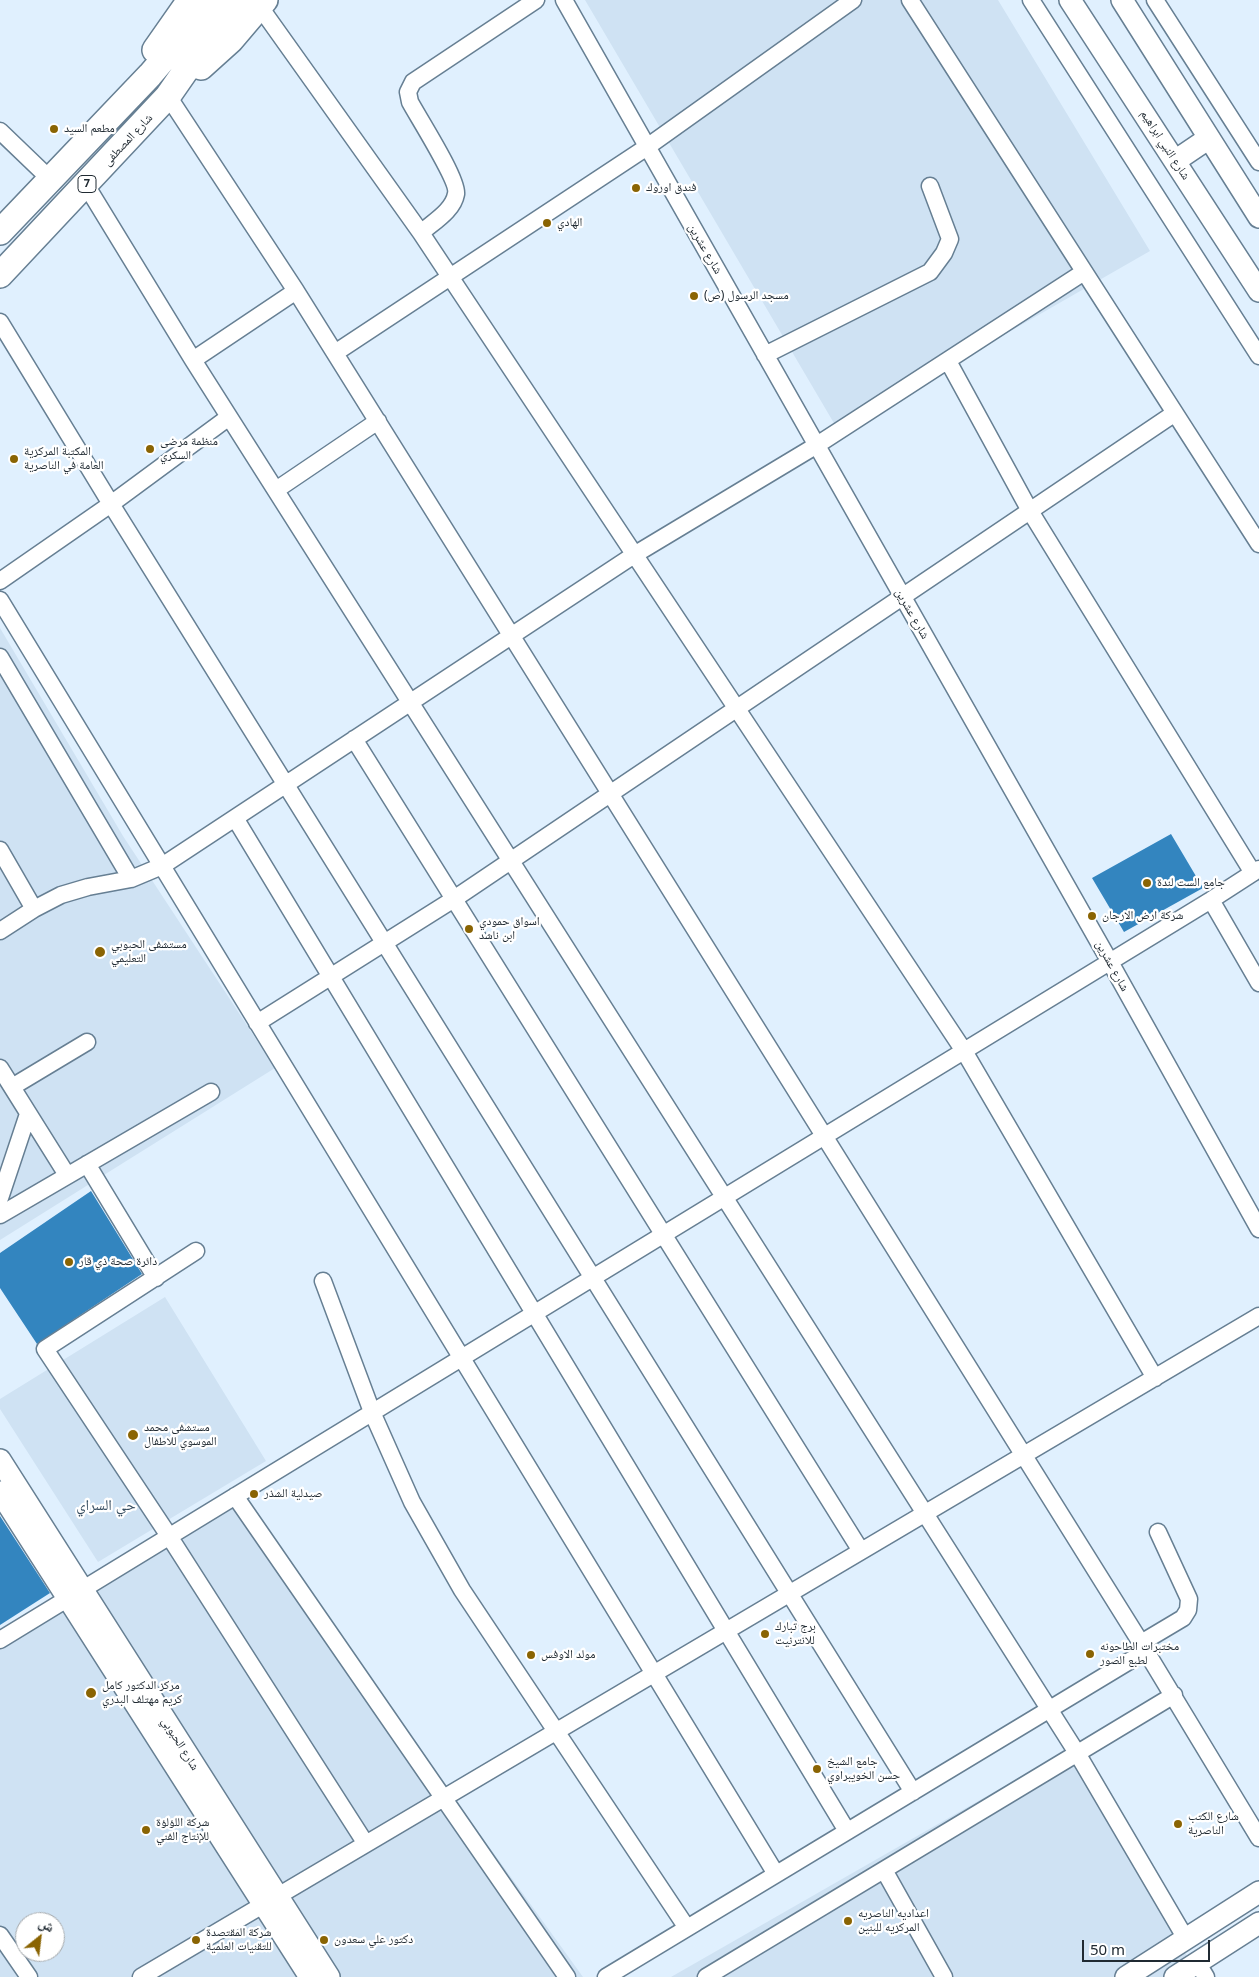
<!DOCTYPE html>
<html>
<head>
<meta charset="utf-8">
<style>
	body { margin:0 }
	#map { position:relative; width:1259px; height:1977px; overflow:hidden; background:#e0f0fe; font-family:"Noto Sans","Noto Naskh Arabic",sans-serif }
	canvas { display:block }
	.north { position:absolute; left:15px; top:1912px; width:50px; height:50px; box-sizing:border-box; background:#fff; border:1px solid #a6aaad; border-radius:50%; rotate:29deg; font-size:14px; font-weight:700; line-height:20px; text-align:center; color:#202a32 }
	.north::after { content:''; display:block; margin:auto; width:18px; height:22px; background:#8a6403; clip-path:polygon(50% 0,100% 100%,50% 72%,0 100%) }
	.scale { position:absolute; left:1082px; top:1940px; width:128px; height:22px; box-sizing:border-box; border:2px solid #202a32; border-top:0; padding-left:6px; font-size:15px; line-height:18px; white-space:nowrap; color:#202a32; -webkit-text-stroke:4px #fff; paint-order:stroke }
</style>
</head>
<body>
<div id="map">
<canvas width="1259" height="1977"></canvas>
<div class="north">ش</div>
<div class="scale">50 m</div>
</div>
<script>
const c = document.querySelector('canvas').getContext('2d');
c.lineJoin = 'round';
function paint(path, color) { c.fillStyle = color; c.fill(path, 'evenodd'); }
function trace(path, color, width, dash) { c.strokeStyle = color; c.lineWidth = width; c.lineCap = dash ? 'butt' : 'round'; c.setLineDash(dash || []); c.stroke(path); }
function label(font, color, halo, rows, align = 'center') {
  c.font = font + ' "Noto Sans","Noto Naskh Arabic",sans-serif'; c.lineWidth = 4.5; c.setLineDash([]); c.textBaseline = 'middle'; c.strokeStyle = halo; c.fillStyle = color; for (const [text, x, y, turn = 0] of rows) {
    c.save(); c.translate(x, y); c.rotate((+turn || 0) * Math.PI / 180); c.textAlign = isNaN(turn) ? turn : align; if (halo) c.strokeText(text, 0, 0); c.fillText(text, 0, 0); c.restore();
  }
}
const built = new Path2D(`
	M585,0H998L1150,251L838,430Z
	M0,628L123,836L275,1068L0,1240Z
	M165,1297L266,1461L98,1562L0,1409V1399Z
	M241,1503L583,1977H0V1642L83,1596ZM25,1922H55V1952H25Z
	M1069,1749L1199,1977H671Z`);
const building = new Path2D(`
	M1171,834L1203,888L1124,932L1092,878Z
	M91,1191L142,1274L37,1344L0,1288V1253Z
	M0,1516L50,1593L0,1625Z`);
const minor = new Path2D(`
	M564,0L1110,962L1259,1229
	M910,0L1259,544
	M1031,0L1259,356
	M1155,0L1259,162
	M260,7L421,233L964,1051L1155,1378
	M168,96L296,291L1141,1643L1259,1838
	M0,131L51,180
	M86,185L193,360L1077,1753L1186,1939
	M421,233C433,222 453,211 456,194C459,181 418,117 410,102L408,92L413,82L536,0
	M0,322L111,504L913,1792
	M335,353L647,147L853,0
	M765,355L930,272L944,253L950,239L930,186
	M193,360L296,291
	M948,361L1030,511L1253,873
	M276,490L378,421
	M0,581L111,504L229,417
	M0,600L776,1874
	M0,657L131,879
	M354,739L861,1551
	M235,818L847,1831
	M0,850L34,909
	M1211,900L1259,983
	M0,931L34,909L61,895L88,887L131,879L162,866L634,555L817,445L1084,272
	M257,1023L454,899L1175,413
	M0,1068L67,1175
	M12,1087L87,1042
	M87,1164L156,1278
	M0,1198L28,1114
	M0,1215L211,1092
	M196,1251L45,1349L169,1536L366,1844
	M323,1281L372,1412L412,1502L462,1590L687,1928
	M235,1496L567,1977
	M0,1640L1211,900L1259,869
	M1141,1643L1183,1618L1188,1610L1189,1599L1158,1532
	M884,1870L944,1977
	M0,1935L29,1977
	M1197,1962L1206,1977
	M141,1977L1259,1316
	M606,1977L1146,1651
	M706,1977L1174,1695`);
const major = new Path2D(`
	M1070,0L1259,291
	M1122,0L1259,217
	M1175,161L1209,138
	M0,1460L329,1977
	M0,1492L310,1977
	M1126,1977L1259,1892
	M1175,1977L1259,1923`);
const highway = new Path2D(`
	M155,50L190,0
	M201,67L231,40L265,0
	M0,232L150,75L214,0
	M0,275L168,96L200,50L239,0`);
const markers = [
	[54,129,5,"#8a6403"],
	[636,188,5,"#8a6403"],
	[547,223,5,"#8a6403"],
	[694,296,5,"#8a6403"],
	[150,449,5,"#8a6403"],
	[14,459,5,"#8a6403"],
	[1147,883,5,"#8a6403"],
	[1092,916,5,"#8a6403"],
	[469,929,5,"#8a6403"],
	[100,952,6,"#8a6403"],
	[69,1262,5,"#8a6403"],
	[133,1435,6,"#8a6403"],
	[254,1494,5,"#8a6403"],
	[765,1634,5,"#8a6403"],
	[1090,1654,5,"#8a6403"],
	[531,1655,5,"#8a6403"],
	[91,1693,6,"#8a6403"],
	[817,1769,5,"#8a6403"],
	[1178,1824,5,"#8a6403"],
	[146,1830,5,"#8a6403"],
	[848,1921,5,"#8a6403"],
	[196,1940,5,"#8a6403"],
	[324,1940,5,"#8a6403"]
];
const shields = [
	[87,184,18]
];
const shieldNames = [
	["7",87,184]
];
const poiNames = [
	["مطعم السيد",64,129],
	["فندق اوروك",646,188],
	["الهادي",557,223],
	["مسجد الرسول (ص)",704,296],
	["منظمة مرضى",160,442],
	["السكري",160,456],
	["المكتبة المركزية",24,452],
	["العامة في الناصرية",24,466],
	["جامع الست لندة",1157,883],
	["شركة ارض الارجان",1102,916],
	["اسواق حمودي",479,922],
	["ابن ناشد",479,936],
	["مستشفى الحبوبي",111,945],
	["التعليمي",111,959],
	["دائرة صحة ذي قار",79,1262],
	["مستشفى محمد",144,1428],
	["الموسوي للاطفال",144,1442],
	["صيدلية الشذر",264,1494],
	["برج تبارك",775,1627],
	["للانترنيت",775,1641],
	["مختبرات الطاحونه",1100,1647],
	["لطبع الصور",1100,1661],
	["مولد الاوفس",541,1655],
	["مركز الدكتور كامل",102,1686],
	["كريم مهتلف البدري",102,1700],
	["جامع الشيخ",827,1762],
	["حسن الخويبراوي",827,1776],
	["شارع الكتب",1188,1817],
	["الناصرية",1188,1831],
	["شركة اللؤلؤة",156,1823],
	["للإنتاج الفني",156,1837],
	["اعداديه الناصريه",858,1914],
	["المركزيه للبنين",858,1928],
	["شركة المقتصدة",206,1933],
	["للتقنيات العلمية",206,1947],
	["دكتور علي سعدون",334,1940]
];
const streetNames = [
	["شارع المصطفى",128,140,-47],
	["شارع النبي ابراهيم",1165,145,57],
	["شارع عشرين",705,249,60],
	["شارع عشرين",912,614,60],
	["شارع عشرين",1112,966,61],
	["شارع الحبوبي",180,1744,58]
];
const quarterNames = [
	["حي السراي",106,1506]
];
paint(built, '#cfe2f3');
paint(building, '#3385bf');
trace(minor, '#667f93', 19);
trace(major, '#667f93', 24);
trace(highway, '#667f93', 28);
trace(minor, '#fff', 16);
trace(major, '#fff', 21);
trace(highway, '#fff', 25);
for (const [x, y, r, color] of markers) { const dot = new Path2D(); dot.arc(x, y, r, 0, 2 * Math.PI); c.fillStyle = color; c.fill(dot); trace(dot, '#fff', 2); }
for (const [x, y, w] of shields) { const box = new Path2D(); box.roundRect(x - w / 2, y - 8.5, w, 17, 4); c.fillStyle = '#fff'; c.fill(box); trace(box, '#202a32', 1); }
label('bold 11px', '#202a32', null, shieldNames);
label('12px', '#202a32', '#fff', poiNames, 'left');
label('12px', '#202a32', '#fff', streetNames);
label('15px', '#364d60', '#fff', quarterNames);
</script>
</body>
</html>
